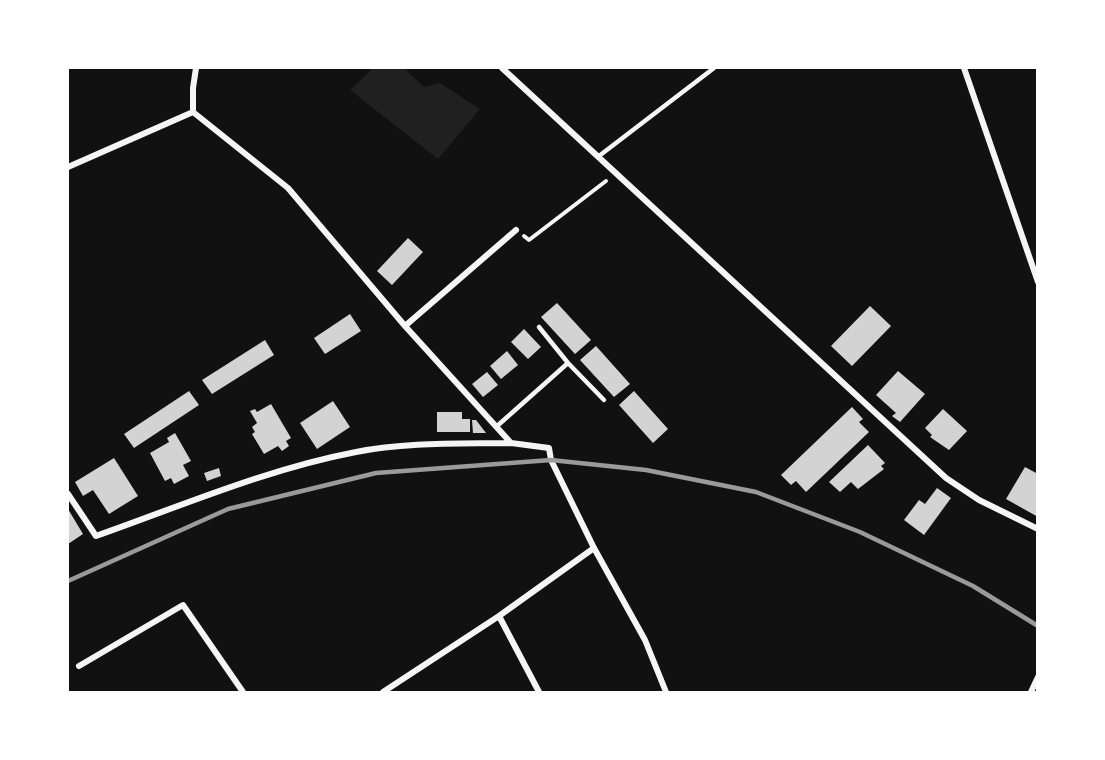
<!DOCTYPE html>
<html>
<head>
<meta charset="utf-8">
<style>
	body { margin:0 }
	#map { position:relative; width:1105px; height:760px; overflow:hidden; background:#111; font-family:Georgia,serif }
	canvas { display:block }
	.frame { position:absolute; inset:0; border:69px solid #fff; pointer-events:none }
</style>
</head>
<body>
<div id="map">
<canvas width="1105" height="760"></canvas>
<div class="frame"></div>
</div>
<script>
const c = document.querySelector('canvas').getContext('2d');
c.lineJoin = 'round';
function paint(path, color) { c.fillStyle = color; c.fill(path, 'evenodd'); }
function trace(path, color, width, dash) { c.strokeStyle = color; c.lineWidth = width; c.lineCap = dash ? 'butt' : 'round'; c.setLineDash(dash || []); c.stroke(path); }
const green = new Path2D(`
	M373,68H404L424,87L440,83L480,109L438,159L350,90Z`);
const building = new Path2D(`
	M408,238L423,252L392,285L377,271Z
	M557,303L591,340L575,354L541,317Z
	M870,306L891,326L852,366L831,346Z
	M350,314L361,331L325,354L314,338Z
	M524,329L541,347L528,359L511,342Z
	M265,340L274,355L212,394L202,380Z
	M596,346L630,384L614,397L580,360Z
	M507,351L518,365L501,379L490,366Z
	M898,371L925,394L900,422L892,416L896,413L876,395Z
	M487,372L498,385L483,397L472,384Z
	M189,391L199,405L134,448L124,434Z
	M634,391L668,429L653,443L619,405Z
	M333,401L350,427L317,449L300,423Z
	M271,404L291,438L286,441L289,446L282,451L278,446L264,454L252,434L255,432L252,427L257,423L250,411L255,409L257,412Z
	M852,407L863,419L859,422L869,432L806,492L796,481L791,485L781,475Z
	M943,409L967,431L949,450L930,437L932,435L925,428Z
	M437,412H462V419H470V432H437Z
	M472,420H476L486,433H473Z
	M175,433L191,461L183,465L189,476L174,484L171,478L165,481L150,453L169,442L167,438Z
	M868,445L885,463L881,466L884,469L858,489L851,482L840,492L829,482Z
	M114,458L138,496L109,514L93,490L83,496L75,482Z
	M1025,467L1038,474V517L1006,499Z
	M219,468L221,476L207,481L204,473Z
	M937,488L951,498L924,535L904,520L919,500L925,504Z
	M68,509L83,534L68,544Z`);
const path = new Path2D(`
	M524,236L529,240L606,181`);
const service = new Path2D(`
	M599,156L714,68
	M539,327L568,363L604,400
	M496,427L568,363`);
const minor = new Path2D(`
	M196,68L193,88V112L288,188L405,326L511,443L549,448L551,460L594,548L645,640L666,692
	M502,68L946,478L979,500L1038,529
	M964,68L1038,282
	M68,167L193,112
	M405,326L516,230
	M68,494L96,536C181,506 267,469 356,452C406,442 460,444 511,443
	M79,666L183,605L243,692
	M383,692L499,616
	M539,692L499,616L594,548
	M1031,692L1038,677`);
const rail = new Path2D(`
	M68,581L228,509L376,473L551,460L646,470L756,492L860,532L973,586L1038,626`);
paint(green, '#202020');
paint(building, '#d3d3d3');
trace(path, '#f5f5f5', 4);
trace(service, '#f5f5f5', 4.5);
trace(minor, '#f5f5f5', 6);
trace(rail, '#9a9a9a', 4.5);
</script>
</body>
</html>
